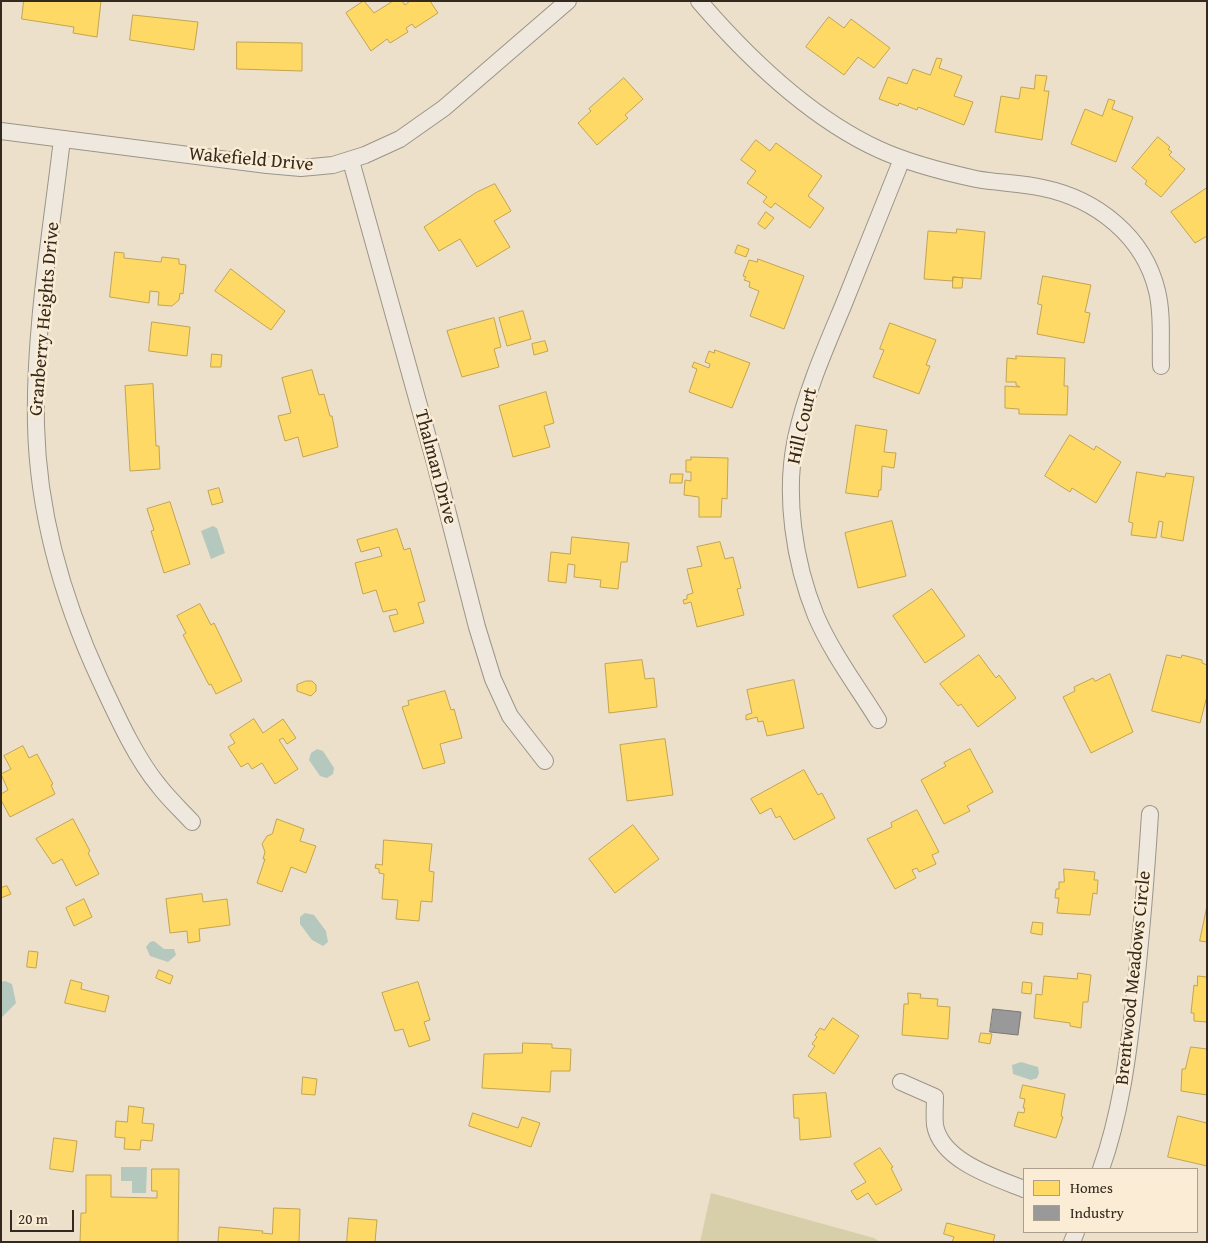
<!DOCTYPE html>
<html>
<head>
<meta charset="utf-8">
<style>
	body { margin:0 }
	#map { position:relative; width:1208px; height:1243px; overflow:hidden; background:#ece0cb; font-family:"Gentium Book Plus",serif }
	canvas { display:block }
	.frame { position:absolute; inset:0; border:2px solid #33291e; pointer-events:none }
	.legend { position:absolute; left:1023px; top:1168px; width:175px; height:65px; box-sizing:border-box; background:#fbedd5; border:1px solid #ab9f8c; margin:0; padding:6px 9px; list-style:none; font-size:15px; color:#33291e }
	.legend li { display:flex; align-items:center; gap:10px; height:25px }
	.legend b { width:25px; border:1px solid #ab9f8c }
	.scale { position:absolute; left:10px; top:1210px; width:64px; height:22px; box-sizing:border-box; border:2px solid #33291e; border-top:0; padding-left:6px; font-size:15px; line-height:18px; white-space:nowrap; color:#33291e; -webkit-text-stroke:4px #fbedd5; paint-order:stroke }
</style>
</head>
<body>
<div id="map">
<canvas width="1208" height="1243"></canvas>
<div class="frame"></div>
<ul class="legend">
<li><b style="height:14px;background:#ffd966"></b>Homes</li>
<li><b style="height:14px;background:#999"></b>Industry</li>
</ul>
<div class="scale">20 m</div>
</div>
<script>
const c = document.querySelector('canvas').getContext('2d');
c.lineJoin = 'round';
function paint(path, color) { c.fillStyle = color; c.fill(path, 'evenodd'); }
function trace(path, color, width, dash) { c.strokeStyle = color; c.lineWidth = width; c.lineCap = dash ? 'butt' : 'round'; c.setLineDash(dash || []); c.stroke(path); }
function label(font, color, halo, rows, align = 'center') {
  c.font = font + ' "Gentium Book Plus",serif'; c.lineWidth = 5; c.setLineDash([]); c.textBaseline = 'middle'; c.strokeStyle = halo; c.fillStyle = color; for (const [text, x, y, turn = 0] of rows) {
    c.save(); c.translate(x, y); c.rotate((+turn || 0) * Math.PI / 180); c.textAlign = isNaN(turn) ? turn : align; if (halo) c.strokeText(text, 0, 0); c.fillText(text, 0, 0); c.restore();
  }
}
const green = new Path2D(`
	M711,1193L874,1238L880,1242H700Z`);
const water = new Path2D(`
	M213,526L217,528L225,553L211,559L201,531Z
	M317,749L323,751L334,768L333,774L327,778L320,776L309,760L311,753Z
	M305,913L314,915L326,931L328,942L323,946L312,940L300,924V917Z
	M154,941L164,949H174L176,955L168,962L150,956L146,947L150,942Z
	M5,981L12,984L16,1003L1,1018V982Z
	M1021,1062L1038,1067L1039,1073L1037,1078L1031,1080L1013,1074L1012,1065Z
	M121,1167H147L146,1193H132V1181H121Z`);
const homes = new Path2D(`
	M24,1H101L97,37L73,33L74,27L22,19Z
	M364,1L374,13L393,1H402L405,5L410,1H430L438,13L415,28L412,24L406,28L408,32L390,43L387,39L371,51L346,13Z
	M133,15L198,22L194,50L130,40Z
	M829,17L844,28L851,19L890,48L874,68L858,57L844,75L806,47Z
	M237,42L302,43V71L237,69Z
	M937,58L942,59L939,68L962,76L954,96L973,102L964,125L918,107L917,110L899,103L898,106L879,99L888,77L907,84L913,69L930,75Z
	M1036,75L1047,76L1044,91H1049L1042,140L995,132L1001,96L1019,99L1021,87L1034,89Z
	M624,78L643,99L625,115L628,118L597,145L578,123L591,111L589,109Z
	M1109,99L1115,101L1112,109L1133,117L1116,162L1071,144L1085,109L1102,116Z
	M1158,137L1170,147L1168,149L1172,152L1169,155L1185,169L1161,197L1145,184L1147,181L1132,168Z
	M756,140L770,151L776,143L822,176L808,196L824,208L810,228L775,203L771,208L763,202L767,197L747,183L756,171L741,160Z
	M495,184L511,211L494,221L510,247L477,267L460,239L439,251L424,227L477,192Z
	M1207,188V236L1195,243L1171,212Z
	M766,212L774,218L765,229L758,224Z
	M957,229L985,232L981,279L953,277V281L924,279L928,231L956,233Z
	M738,245L749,249L746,257L735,253Z
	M115,252L124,253V258L161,262L162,257L179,259V264L186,265L183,294L180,293L179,300L172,306L158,305L159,292L150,291L149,303L110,297Z
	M758,259L804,276L784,329L750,316L759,291L749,287L750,282L744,280L746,277L743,276L749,260L757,262Z
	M231,269L285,311L271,330L215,291Z
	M1043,276L1091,285L1085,312L1090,313L1084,343L1037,334L1042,305L1038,304Z
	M953,277L963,278L962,288H953Z
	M523,311L531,339L507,346L499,318Z
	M494,318L501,347L494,349L499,367L462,377L447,331Z
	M152,322L190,327L187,356L149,351Z
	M890,323L936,340L926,365L930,366L919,394L873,377L884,350L880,349Z
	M545,341L548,351L534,355L532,344Z
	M715,350L750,363L732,408L689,392L697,369L692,367L694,362L709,368L710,364L705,362L709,351L714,353Z
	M212,354L222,355L221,367H211Z
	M1016,356L1065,358L1064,386H1068L1067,415L1019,414V409L1005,408V386L1020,387L1016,385V382H1006L1007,358L1016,359Z
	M312,370L319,395L324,394L330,416H332L338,447L303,457L298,437L285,441L278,416L291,413L282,378Z
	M153,384L156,446H159L160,469L130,471L125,386Z
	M546,392L554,423L544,426L550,447L513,457L499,406Z
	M856,425L887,430L884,452L896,453L894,468L882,466L881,490H879L878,497L846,493Z
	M1070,435L1094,450L1096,446L1121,462L1096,503L1072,488L1070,492L1045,476Z
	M691,457L728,458L727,499L722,498L721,517H699V497L684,495L685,480L691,481V472H686V460H691Z
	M1137,472L1165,477L1166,473L1194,477L1183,541L1161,537L1163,522L1159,521L1156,538L1131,535L1133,523L1129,522Z
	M671,474H683L682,483H670Z
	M219,488L223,502L212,505L208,491Z
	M170,502L190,564L164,573L151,531L154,530L147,509Z
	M892,521L906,576L858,588L845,533Z
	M397,529L404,550L410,548L425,601L418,603L424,623L394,632L389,616L398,614L396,609L383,612L376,590L363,594L355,563L382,556L379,547L361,552L357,540Z
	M572,537L629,543L627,562H621L618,589L600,587L601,580L574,577L575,565L568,564L566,583L548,581L551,552L570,554Z
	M720,542L725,559L733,557L741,588L737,589L744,615L697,627L691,602L684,604L683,600L687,599V595L693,593L687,569L702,566L697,547Z
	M932,589L965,636L925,663L893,616Z
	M200,604L211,625L214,623L242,681L216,694L211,684L209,685L183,635L186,633L177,616Z
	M979,655L996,678L999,675L1016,698L978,727L961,704L958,706L940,684Z
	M1167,655L1181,658L1182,655L1202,660V663L1207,665V696L1200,723L1152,711Z
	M642,660L645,679L654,678L657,707L609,713L605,664Z
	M1110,674L1133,732L1091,753L1063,697L1075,691L1074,687L1093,678L1095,681Z
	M794,680L804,728L767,736L763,721L758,722L757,717L746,720V715L752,713L747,690Z
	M306,681H312L316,685V691L311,696L297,691V685Z
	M445,691L451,710L454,709L462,738L440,744L445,763L423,769L402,707L409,705L408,701Z
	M254,719L263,733L283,719L296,738L287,744L283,738L279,740L298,769L275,784L262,763L252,769L248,763L241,767L228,747L235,743L230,735Z
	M665,739L673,795L627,801L620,745Z
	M23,746L29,758L37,754L53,784L51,785L55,794L10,817L1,800V794L8,790L1,774L11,769L4,756Z
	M970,749L993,792L967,806L970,811L944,824L921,780L946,766L944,763Z
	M804,770L818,795L822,793L835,818L794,840L780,816L776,818L771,808L760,814L751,799Z
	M917,810L939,852L932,855L936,864L919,872L917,868L912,870L916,878L895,889L867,839L892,827L891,823Z
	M73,819L90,851L88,853L99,874L76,886L62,859L53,864L36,839Z
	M277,819L304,829L300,841L316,846L306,873L291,867L282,892L257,883L265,859H263L265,852L262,844L267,836L272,834Z
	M633,825L659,859L615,893L589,859Z
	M384,840L432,844L429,871L434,872L432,902L421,901L419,921L396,919L398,900L382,899L384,874L379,873V869L375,868L376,864L382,865Z
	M1064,869L1095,872L1094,880H1098L1097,894L1093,893L1090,915L1057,913L1059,898H1055L1056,889H1059V882H1064Z
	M7,886L11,894L1,898V888Z
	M202,894L203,902L227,899L230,925L199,929L200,941L188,943L187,931L170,933L166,899Z
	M84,899L92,917L74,926L66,908Z
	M1207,906V942L1200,941Z
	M1033,922L1043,923L1042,935L1031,933Z
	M29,951L38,952L36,968L27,967Z
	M159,970L173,976L170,984L156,978Z
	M1078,973L1091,975L1088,1002H1083L1081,1028L1070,1026V1023L1034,1018L1036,994L1042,995L1044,976L1077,979Z
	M1198,976L1207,977V1022L1194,1021V1013H1191L1194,985L1197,986Z
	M71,980L82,983L81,989L109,996L105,1012L65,1003Z
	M418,982L430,1020L424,1022L430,1040L409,1047L403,1029L395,1031L382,993Z
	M1023,982L1032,983L1031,994L1022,993Z
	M908,993L921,994L920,998L938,999L937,1006L950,1007L948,1039L902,1035L904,1004H908Z
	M833,1018L859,1036L834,1074L808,1056L815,1046L812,1044L817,1037L815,1035L820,1028L824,1030Z
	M981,1033L992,1034L990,1044L979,1042Z
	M523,1043L552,1044V1048L571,1049L570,1071H551L550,1092L482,1088L484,1054L522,1053Z
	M1191,1047L1207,1049V1095L1181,1091L1182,1069H1185Z
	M303,1077L317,1079L315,1095L302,1094Z
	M1023,1085L1065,1094L1061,1116L1063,1117L1056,1138L1014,1126L1018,1112L1024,1113L1025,1108H1023L1025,1099L1020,1098Z
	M826,1093L831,1137L800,1140L799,1118H794L793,1095Z
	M129,1106L144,1108L142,1123L154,1124L152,1141L141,1140L140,1150L124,1149L125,1138L115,1137L116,1121L127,1122Z
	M473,1113L518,1128L522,1117L540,1123L531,1147L469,1126Z
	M1178,1116L1207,1123V1166L1168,1157Z
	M54,1138L77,1141L73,1172L50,1169Z
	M880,1148L893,1167L891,1168L902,1190L876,1205L868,1193L857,1200L851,1191L866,1182L854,1164Z
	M152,1169H179L178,1242H80L81,1213H86V1175H111V1197L157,1198V1191H152Z
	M274,1208L300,1209L299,1242H218L219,1227L263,1231L262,1233L272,1234Z
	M349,1218L377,1220L375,1242H347Z
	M947,1223L995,1235L993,1242H952L954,1237L944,1234Z`);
const industry = new Path2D(`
	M993,1009L1021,1012L1018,1035L990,1032Z`);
const minor = new Path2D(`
	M699,1C749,59 809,117 878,149C908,163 944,172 976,179C998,183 1021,183 1043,188C1096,199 1144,236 1157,291C1163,315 1160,342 1161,366
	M1,131L267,165L301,168L333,165L365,155L400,139L444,108L568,1
	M62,139C51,234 34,330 36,425C38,514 63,600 100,680C116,714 135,757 159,786C169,799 181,810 192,822
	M351,161L435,463L477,627L493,679L510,716L545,761
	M878,720C857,686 832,653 816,616C794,562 784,495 796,438C806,392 825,349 843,306C863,257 882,208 902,159
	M901,1082L935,1097C935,1106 934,1116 935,1125C941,1161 996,1178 1024,1189
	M1101,1169C1120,1116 1128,1057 1134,1001C1141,939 1146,877 1150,814
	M1072,1242L1076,1232`);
const streetNames = [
	["Wakefield Drive",251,160,5],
	["Granberry Heights Drive",45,319,-85],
	["Hill Court",803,426,-77],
	["Thalman Drive",435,467,75],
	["Brentwood Meadows Circle",1134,978,-84]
];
paint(green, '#d6cfa9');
paint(water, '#b5c8bd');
paint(homes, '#ffd966');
trace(homes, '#c2a450', 1);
paint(industry, '#999');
trace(industry, '#7a7774', 1);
trace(minor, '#9c9487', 18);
trace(minor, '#efe8de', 16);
label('19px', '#33291e', '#fbedd5', streetNames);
</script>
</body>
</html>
